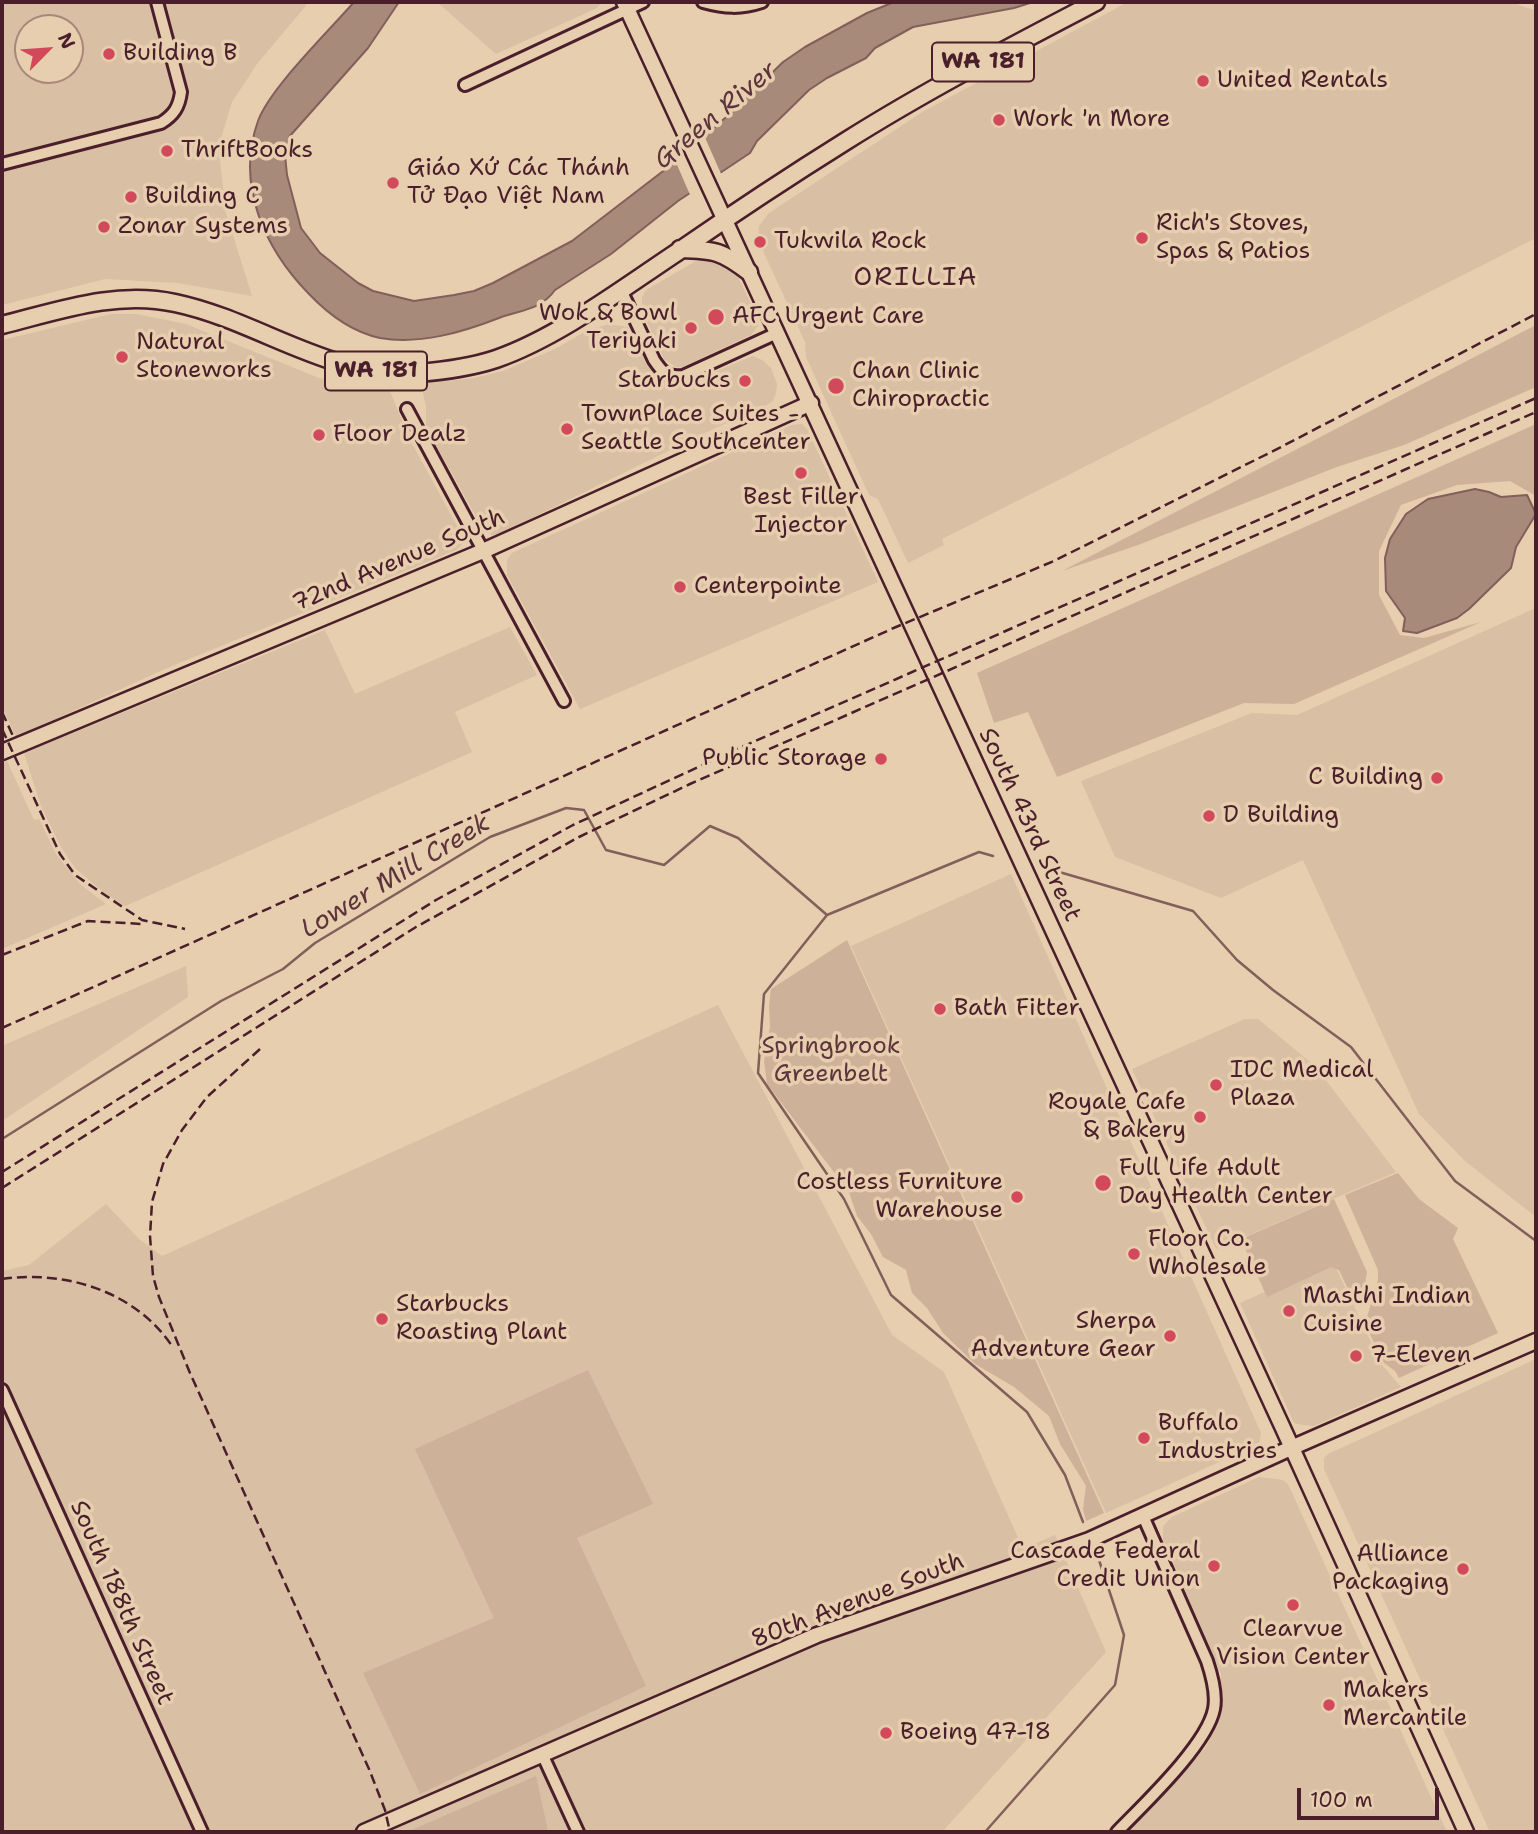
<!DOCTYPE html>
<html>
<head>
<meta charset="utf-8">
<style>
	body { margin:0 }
	#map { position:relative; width:1538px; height:1834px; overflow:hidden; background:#e6ceae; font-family:"Shantell Sans",sans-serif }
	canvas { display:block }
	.frame { position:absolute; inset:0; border:4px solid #4a1f2b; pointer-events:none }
	.north { position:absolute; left:14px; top:14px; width:70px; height:70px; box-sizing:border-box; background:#e6ceae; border:2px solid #a8887a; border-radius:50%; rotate:65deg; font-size:19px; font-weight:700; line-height:28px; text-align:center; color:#4a1f2b }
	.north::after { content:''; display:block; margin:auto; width:24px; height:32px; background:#d1495b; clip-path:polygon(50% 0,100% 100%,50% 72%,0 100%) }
	.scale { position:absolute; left:1297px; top:1788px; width:142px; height:32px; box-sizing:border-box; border:4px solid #4a1f2b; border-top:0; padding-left:9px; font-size:21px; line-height:24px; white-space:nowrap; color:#4a1f2b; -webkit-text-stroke:5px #e6ceae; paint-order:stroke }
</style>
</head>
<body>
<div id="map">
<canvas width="1538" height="1834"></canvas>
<div class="frame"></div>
<div class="north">N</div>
<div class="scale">100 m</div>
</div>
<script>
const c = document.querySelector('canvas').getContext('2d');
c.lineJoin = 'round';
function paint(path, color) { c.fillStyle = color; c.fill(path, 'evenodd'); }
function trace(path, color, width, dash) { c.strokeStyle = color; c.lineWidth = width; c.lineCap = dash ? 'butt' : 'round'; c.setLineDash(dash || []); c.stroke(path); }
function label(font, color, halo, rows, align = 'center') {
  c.font = font + ' "Shantell Sans",sans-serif'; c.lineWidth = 7; c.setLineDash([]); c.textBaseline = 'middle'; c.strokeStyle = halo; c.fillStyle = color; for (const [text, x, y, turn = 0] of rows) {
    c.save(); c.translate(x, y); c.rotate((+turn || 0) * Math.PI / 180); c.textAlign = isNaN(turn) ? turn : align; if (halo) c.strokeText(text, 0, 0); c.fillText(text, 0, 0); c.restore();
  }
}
const built = new Path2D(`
	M2,2H309L257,64L232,102L222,135L220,161L226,213L252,296L178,283L105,279L2,305ZM28,28H70V70H28Z
	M437,2H602L597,8L496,54Z
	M1128,2H1510L1536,11V238L942,539L944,545L908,563L878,499L869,495L806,357L805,342L758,240L759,226L769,213L924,111Z
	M711,256L735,270L757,317L758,326L751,335L682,367H676L664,359L642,311V297L646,290L703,257Z
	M111,314H136L186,324L319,378L390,391L409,438L463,537L462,545L456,550L167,668L16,737L2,706V340Z
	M609,324L628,327L653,375L669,386L685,384L753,356L762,360L771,368L777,384L776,393L773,401L765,406L707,432L501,533L492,535L484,531L426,427V406L421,384L474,378L503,371L555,349L588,330Z
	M802,424L807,429L878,582L580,709L507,575V560L512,553L792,425Z
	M1536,608V1217L1465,1161L1419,1114L1303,860L1221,898L1115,857L1081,781L1252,713L1297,715Z
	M510,627L537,675L455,712L472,752L125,906L106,894L75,868L61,847L41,806L24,753L325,630L355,694Z
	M7,761L34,820L39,819L56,854L80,884L106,904L2,949V763Z
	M1011,874L1261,1433L1259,1444L1106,1513L851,946Z
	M186,966L188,997L2,1121V1046Z
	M718,1005L892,1335L944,1372L1023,1549L1055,1535L1106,1652L942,1832H2V1271L29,1265L106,1204L139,1239L162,1256Z
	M1245,1019H1258L1315,1066L1396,1172L1216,1249L1132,1069Z
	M1333,1262L1382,1365L1401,1387L1314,1426L1303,1425L1294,1423L1240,1303Z
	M1536,1359V1832H1490L1324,1469V1458L1328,1454Z
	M1259,1477L1283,1480L1288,1484L1447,1832H1127L1206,1747L1217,1722L1221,1701V1674L1163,1539V1526L1172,1517Z`);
const green = new Path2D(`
	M1536,325V387L1404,445L1337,467L1138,545L1062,571Z
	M1536,424V496L1510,481L1457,485L1401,505L1379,551V595L1400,635L1424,638L1481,622L1294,704L1244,703L1057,777L1028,712L994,723L977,673Z
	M847,940L1104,1513L1086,1521L1083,1509L1086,1486L1060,1444L1049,1416L1014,1387L975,1364L943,1333L927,1308L912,1293L906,1270L883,1257L871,1234L857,1216L849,1192L767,1084L764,1061L770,1027L769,1006L771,989Z
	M1398,1173L1419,1199L1458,1228L1453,1239L1498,1333L1399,1378L1395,1371L1384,1363L1365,1324L1378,1280V1270L1345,1195Z
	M1334,1199L1367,1272L1365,1284L1356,1306L1339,1270L1331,1267L1267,1297L1241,1239Z
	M588,1370L653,1504L577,1538L646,1686L420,1794L363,1673L494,1618L415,1449Z
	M536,1776L548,1831L546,1832H407Z`);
const water = new Path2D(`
	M354,2H399L368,48L289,137L285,155L287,175L301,228L320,253L358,283L373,291L414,301L454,295L474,291L493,283L572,241L671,165L732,112L783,62L805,47L867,13L894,2H1033L1014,8L913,27L875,48L866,58L827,78L809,90L757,141L750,153L678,201L611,254L555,290C541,310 520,310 499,318C463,332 420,345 380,338C352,332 329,315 309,294C265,249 235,185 258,121C270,88 329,31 354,2Z
	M1475,489L1489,492L1501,497L1527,495L1536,514L1516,547L1511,568L1469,609L1457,618L1417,633L1403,631L1405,618L1386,591L1385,558L1390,539L1406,514L1428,499Z`);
const pier = new Path2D(`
	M703,133L722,176L691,197L674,158Z`);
const stream = new Path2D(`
	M993,856L979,852L827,915L764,994L758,1073L844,1199L891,1295L1027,1412L1065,1475L1083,1522
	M1049,869L1193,911L1237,960L1273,990L1351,1047L1455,1181L1536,1241
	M2,1139L221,1001L283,969L315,943L490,837L566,808L584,810L606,850L664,865L710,826L738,838L827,915
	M985,1832L1115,1685L1124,1635L1098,1557`);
const street = new Path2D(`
	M703,2C725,8 741,9 762,2
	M465,85L643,2
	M2,164L161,123C174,115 179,107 181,92L157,2
	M621,290L654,360C662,372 667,378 683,376L777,333
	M407,409L564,701
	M2,1390L202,1832
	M543,1756L578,1832
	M1117,1832C1143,1805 1207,1745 1214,1709C1217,1694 1212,1676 1207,1661L1143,1516`);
const secondary = new Path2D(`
	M624,2L1282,1426L1466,1832
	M2,752L483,551L811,403
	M364,1832L817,1635L1089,1540L1291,1448L1536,1341`);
const primary = new Path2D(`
	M680,249C715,250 722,251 749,272
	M2,325C58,311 116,290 175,303C260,321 327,378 418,373C443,371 472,367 496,359C559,337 623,288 679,251C734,213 790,176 846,141C927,90 1012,46 1096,2`);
const rail = new Path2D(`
	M2,712L13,736
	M2,729L60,854L75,875L142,920L185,929
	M2,955L88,921L142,924
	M2,1028L896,627L1054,561L1281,447L1536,314
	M260,1049L207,1097L182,1130L163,1164L152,1202L150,1236L153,1276L159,1297L190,1373L369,1769L385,1810L390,1832
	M2,1172L436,900L573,825L737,749L1536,398
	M2,1188L416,927L579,837L690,784L1536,412
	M2,1279C65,1270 135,1291 172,1346`);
const markers = [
	[109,54,7,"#d1495b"],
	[1203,81,7,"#d1495b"],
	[999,120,7,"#d1495b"],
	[167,151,7,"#d1495b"],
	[393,183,7,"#d1495b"],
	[131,197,7,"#d1495b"],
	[104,227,7,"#d1495b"],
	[1142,238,7,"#d1495b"],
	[760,242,7,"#d1495b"],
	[716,317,9,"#d1495b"],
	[691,328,7,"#d1495b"],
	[122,357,7,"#d1495b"],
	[745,381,7,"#d1495b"],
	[836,386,9,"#d1495b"],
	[567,429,7,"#d1495b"],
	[319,435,7,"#d1495b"],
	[801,473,7,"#d1495b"],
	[680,587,7,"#d1495b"],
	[881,759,7,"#d1495b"],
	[1437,778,7,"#d1495b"],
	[1209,816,7,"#d1495b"],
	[940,1009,7,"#d1495b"],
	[1216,1085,7,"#d1495b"],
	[1200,1117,7,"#d1495b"],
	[1103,1183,9,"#d1495b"],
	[1017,1197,7,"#d1495b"],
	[1134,1254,7,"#d1495b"],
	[1289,1311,7,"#d1495b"],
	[382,1319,7,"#d1495b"],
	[1170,1336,7,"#d1495b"],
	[1356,1356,7,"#d1495b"],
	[1144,1438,7,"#d1495b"],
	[1214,1566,7,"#d1495b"],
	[1463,1569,7,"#d1495b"],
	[1293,1605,7,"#d1495b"],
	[1329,1705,7,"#d1495b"],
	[886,1733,7,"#d1495b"]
];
const shields = [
	[983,62,102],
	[376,371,102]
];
const shieldNames = [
	["WA 181",983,62],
	["WA 181",376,371]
];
const poiNames = [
	["Building B",123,54],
	["United Rentals",1217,81],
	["Work 'n More",1013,120],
	["ThriftBooks",181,151],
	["Giáo Xứ Các Thánh",407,169],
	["Tử Đạo Việt Nam",407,197],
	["Building C",145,197],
	["Rich's Stoves,",1156,224],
	["Spas & Patios",1156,252],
	["Zonar Systems",118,227],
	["Tukwila Rock",774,242],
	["Wok & Bowl",677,314,"right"],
	["Teriyaki",677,342,"right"],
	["AFC Urgent Care",732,317],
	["Natural",136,343],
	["Stoneworks",136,371],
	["Chan Clinic",852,372],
	["Chiropractic",852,400],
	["Starbucks",731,381,"right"],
	["TownPlace Suites -",581,415],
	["Seattle Southcenter",581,443],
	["Floor Dealz",333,435],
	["Best Filler",801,498,"center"],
	["Injector",801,526,"center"],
	["Centerpointe",694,587],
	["Public Storage",867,759,"right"],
	["C Building",1423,778,"right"],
	["D Building",1223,816],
	["Bath Fitter",954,1009],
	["IDC Medical",1230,1071],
	["Plaza",1230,1099],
	["Royale Cafe",1186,1103,"right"],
	["& Bakery",1186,1131,"right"],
	["Full Life Adult",1119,1169],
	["Day Health Center",1119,1197],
	["Costless Furniture",1003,1183,"right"],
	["Warehouse",1003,1211,"right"],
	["Floor Co.",1148,1240],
	["Wholesale",1148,1268],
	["Masthi Indian",1303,1297],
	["Cuisine",1303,1325],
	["Starbucks",396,1305],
	["Roasting Plant",396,1333],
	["Sherpa",1156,1322,"right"],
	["Adventure Gear",1156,1350,"right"],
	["7-Eleven",1370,1356],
	["Buffalo",1158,1424],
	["Industries",1158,1452],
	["Cascade Federal",1200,1552,"right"],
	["Credit Union",1200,1580,"right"],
	["Alliance",1449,1555,"right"],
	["Packaging",1449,1583,"right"],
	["Clearvue",1293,1630,"center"],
	["Vision Center",1293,1658,"center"],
	["Makers",1343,1691],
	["Mercantile",1343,1719],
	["Boeing 47-18",900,1733]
];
const streetNames = [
	["72nd Avenue South",399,561,-23],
	["South 43rd Street",1029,825,65],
	["80th Avenue South",858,1601,-21],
	["South 188th Street",121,1603,66]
];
const parkNames = [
	["Springbrook",831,1047],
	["Greenbelt",831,1075]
];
const waterNames = [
	["Green River",716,116,-40],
	["Lower Mill Creek",396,877,-31]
];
const neighbourhoodNames = [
	["ORILLIA",916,278]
];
paint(built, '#d9bfa3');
paint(green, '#cdb299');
paint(water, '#a88a7a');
trace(water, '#825f5a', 2);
paint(pier, '#e6ceae');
trace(stream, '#825f5a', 2.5);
trace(street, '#4a1f2b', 16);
trace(secondary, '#4a1f2b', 19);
trace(primary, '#4a1f2b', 21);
trace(street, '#e6ceae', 10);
trace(secondary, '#e6ceae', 14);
trace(primary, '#e6ceae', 16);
trace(rail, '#4a1f2b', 2.5, [10, 5]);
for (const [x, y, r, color] of markers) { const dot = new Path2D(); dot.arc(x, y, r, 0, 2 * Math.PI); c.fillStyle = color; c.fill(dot); trace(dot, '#e6ceae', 2.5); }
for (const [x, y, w] of shields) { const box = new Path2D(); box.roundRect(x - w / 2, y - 19.5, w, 39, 5); c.fillStyle = '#e6ceae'; c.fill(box); trace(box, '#4a1f2b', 2); }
label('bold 23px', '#4a1f2b', null, shieldNames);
label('24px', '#4a1f2b', '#e6ceae', poiNames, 'left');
label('24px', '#4a1f2b', '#e6ceae', streetNames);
label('24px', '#5e353c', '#e6ceae', parkNames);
label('italic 26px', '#5d343b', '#e6ceae', waterNames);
c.letterSpacing = '2px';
label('26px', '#4a1f2b', '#e6ceae', neighbourhoodNames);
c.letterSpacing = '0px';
</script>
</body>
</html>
